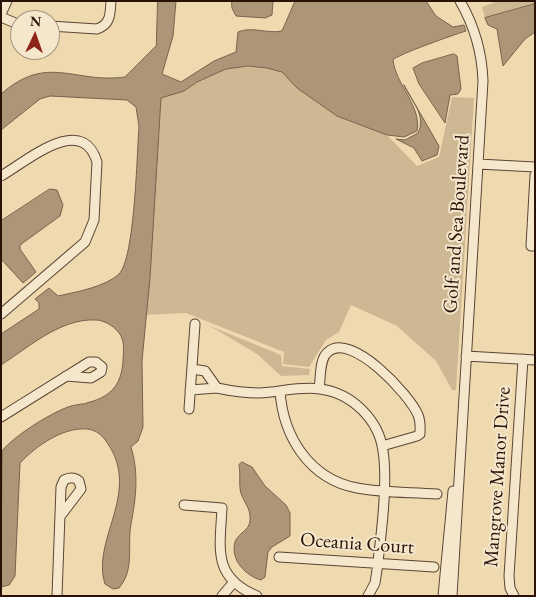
<!DOCTYPE html>
<html>
<head>
<meta charset="utf-8">
<style>
	body { margin:0 }
	#map { position:relative; width:536px; height:597px; overflow:hidden; background:#efdab0; font-family:"EB Garamond",serif }
	canvas { display:block }
	.frame { position:absolute; inset:0; border:2px solid #2a1209; pointer-events:none }
	.north { position:absolute; left:10px; top:10px; width:50px; height:50px; box-sizing:border-box; background:#f5e7cc; border:1px solid #a4927e; border-radius:50%; rotate:3deg; font-size:14px; font-weight:700; line-height:20px; text-align:center; color:#2a1209 }
	.north::after { content:''; display:block; margin:auto; width:18px; height:22px; background:#8f2418; clip-path:polygon(50% 0,100% 100%,50% 72%,0 100%) }
</style>
</head>
<body>
<div id="map">
<canvas width="536" height="597"></canvas>
<div class="frame"></div>
<div class="north">N</div>
</div>
<script>
const c = document.querySelector('canvas').getContext('2d');
c.lineJoin = 'round';
function paint(path, color) { c.fillStyle = color; c.fill(path, 'evenodd'); }
function trace(path, color, width, dash) { c.strokeStyle = color; c.lineWidth = width; c.lineCap = dash ? 'butt' : 'round'; c.setLineDash(dash || []); c.stroke(path); }
function label(font, color, halo, rows, align = 'center') {
  c.font = font + ' "EB Garamond",serif'; c.lineWidth = 4; c.setLineDash([]); c.textBaseline = 'middle'; c.strokeStyle = halo; c.fillStyle = color; for (const [text, x, y, turn = 0] of rows) {
    c.save(); c.translate(x, y); c.rotate((+turn || 0) * Math.PI / 180); c.textAlign = isNaN(turn) ? turn : align; if (halo) c.strokeText(text, 0, 0); c.fillText(text, 0, 0); c.restore();
  }
}
const green = new Path2D(`
	M498,1H535V4L485,18L482,7Z
	M248,66L267,68L282,72L297,88L337,116L387,135L417,166L439,157L452,97L474,98L456,390H452L436,361L397,326L351,305L339,332L326,340L309,367L283,364L284,352L186,313L146,315L161,97L184,91L197,82L226,69Z
	M210,326L281,355L282,366L310,369L309,375L281,376L257,354Z`);
const water = new Path2D(`
	M158,1H176L173,36L162,74L181,82L214,61L236,52L238,32C252,26 267,34 282,31L295,1H426L436,16L453,27L464,25L466,31C456,34 396,55 393,60C396,85 422,107 417,131L404,137L387,135L337,116L297,88L282,72L267,68L248,66L226,69L197,82L184,91L161,98L150,278L142,361L143,427L138,441L131,447C139,473 136,498 131,524C127,547 135,569 119,588L113,589L105,584C91,540 141,493 108,444C103,436 97,430 87,429C63,427 36,446 20,463L15,576L9,585L1,587L2,451C14,436 49,414 68,407C75,404 83,405 90,402C112,396 121,384 123,362C123,353 125,344 121,336C117,328 105,320 96,320C61,318 29,347 1,365V334L39,309V303L35,299L49,288L58,296C76,292 105,287 119,274C135,258 137,152 139,126L136,107L127,100L50,96L40,99L1,130V94C48,53 74,84 125,77L156,46Z
	M232,1H273L272,15L265,18L236,16L232,8Z
	M535,4V32L525,39L503,66L497,29L488,25L485,18Z
	M454,54L457,56L461,89L458,94L450,95L445,123L419,84L413,68L422,63Z
	M404,85L439,146L437,155L422,161L414,148L396,139L405,140L418,133C427,115 411,101 404,85Z
	M50,189L57,190L63,205L60,216L20,245V249L36,272L23,283L1,259V221Z
	M242,462L252,467L265,486L286,505L290,513V536L272,547L268,552L265,577L261,580C246,576 230,560 235,542C238,533 249,531 250,521C251,510 246,505 242,496C238,488 241,474 239,465Z`);
const minor = new Path2D(`
	M1,14L7,1
	M1,17L20,25
	M50,26L97,29C111,24 110,14 111,1
	M478,164L535,167
	M535,175L531,246H535
	M1,176C26,162 82,112 97,162L94,220L85,242L1,314
	M466,356L535,360
	M192,369L205,371L217,388C231,391 245,393 259,393C280,392 300,386 320,389C352,393 379,420 383,451C388,482 381,537 377,570L375,583L368,596
	M319,388C321,378 319,359 328,352C351,331 410,395 418,415C421,422 420,428 420,434L417,436L382,446
	M190,390L217,388
	M280,391C283,436 309,479 357,488C383,493 411,492 437,494
	M189,409L195,324
	M1,417L89,362H96L102,367L101,372L91,378L66,376
	M184,505L222,508C220,549 212,577 257,596
	M279,557L434,567
	M57,596L61,487L64,480C70,477 74,477 79,481L81,489L62,514
	M222,596L233,583
	M443,596L453,491
	M452,596L483,81C482,52 475,27 460,1
	M514,596L510,588L509,576L523,359`);
const streetNames = [
	["Golf and Sea Boulevard",457,224,-86],
	["Mangrove Manor Drive",498,477,-86],
	["Oceania Court",357,544,4]
];
paint(green, '#ceb894');
paint(water, '#ac9677');
trace(water, '#78614b', 1);
trace(minor, '#5b4433', 11);
trace(minor, '#f5e7cc', 9);
label('20px', '#2a1209', '#f5e7cc', streetNames);
</script>
</body>
</html>
